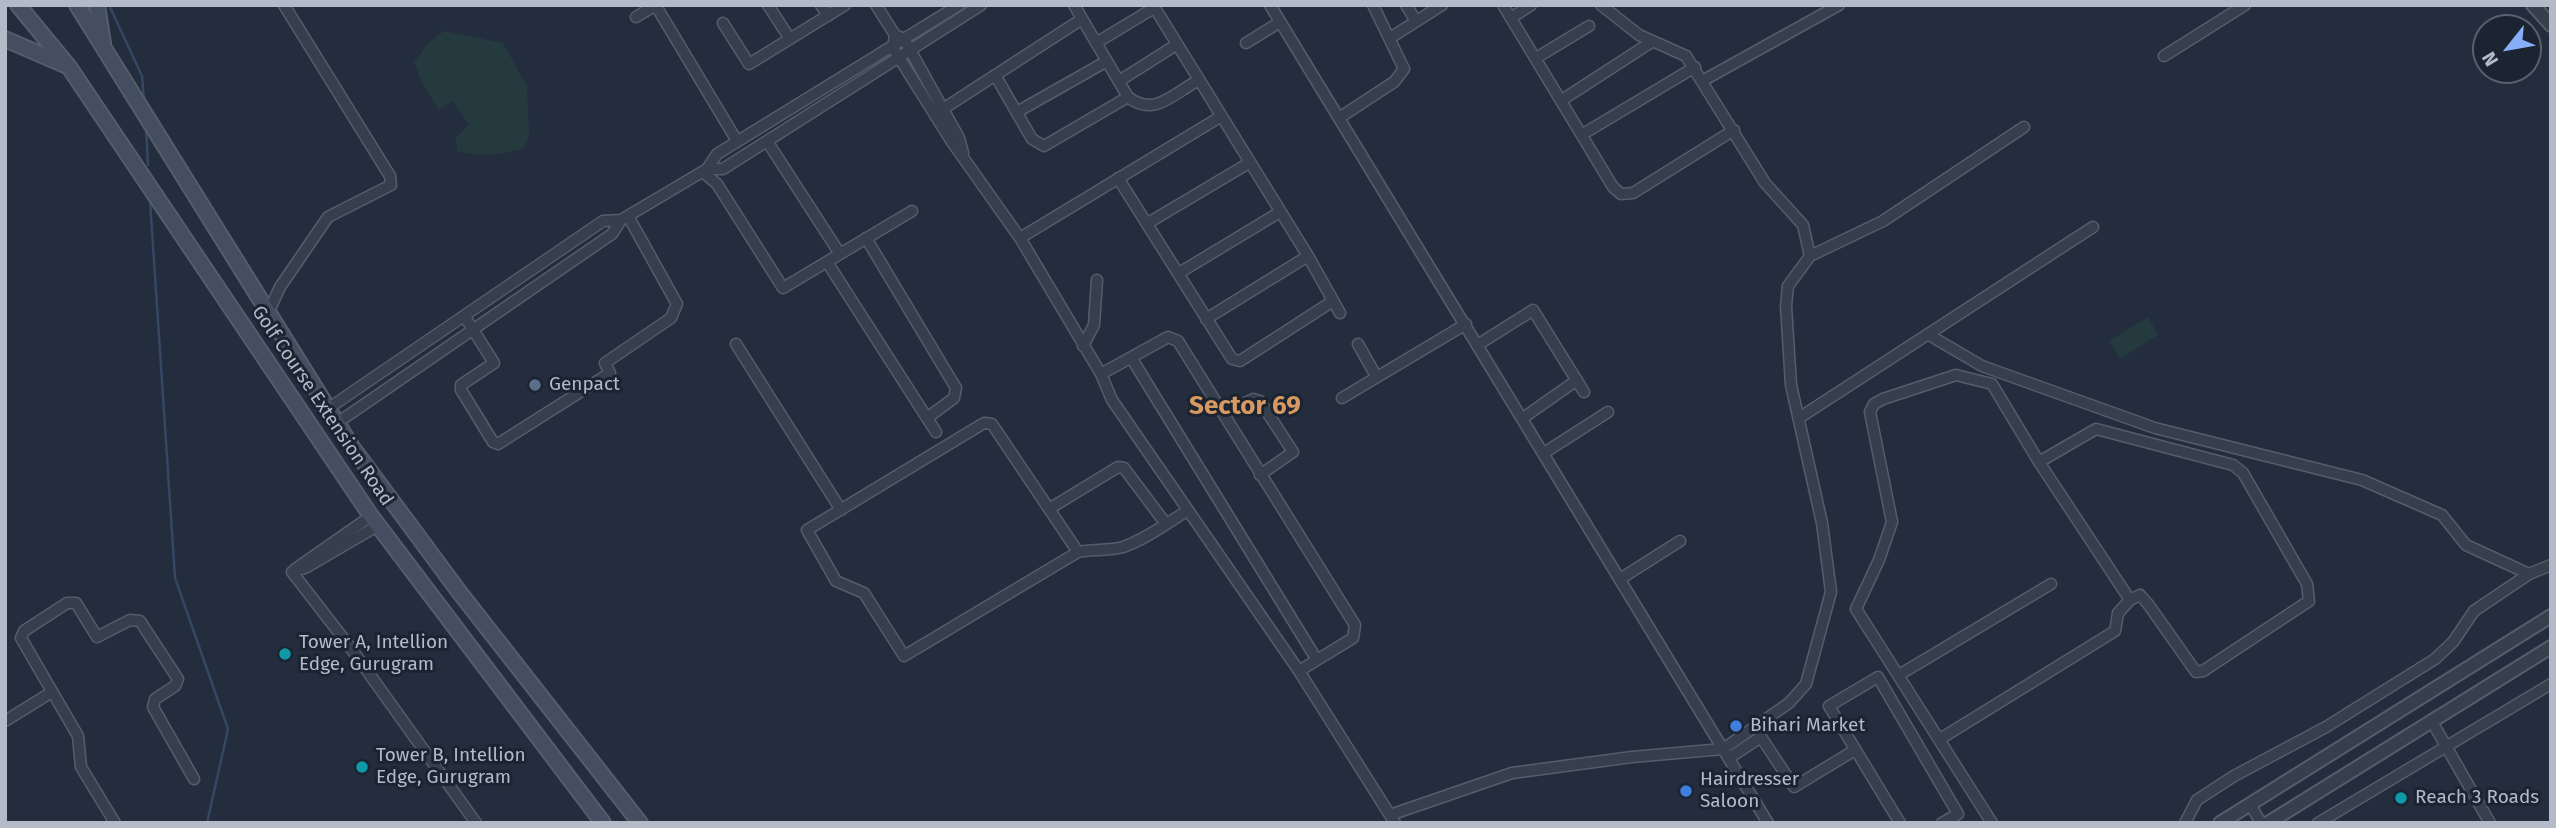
<!DOCTYPE html>
<html>
<head>
<meta charset="utf-8">
<style>
	body { margin:0 }
	#map { position:relative; width:2556px; height:828px; overflow:hidden; background:#232d3d; font-family:"Fira Sans",sans-serif }
	canvas { display:block }
	.frame { position:absolute; inset:0; border:7px solid #b3bac8; pointer-events:none }
	.north { position:absolute; left:2472px; top:14px; width:70px; height:70px; box-sizing:border-box; background:#1c2432; border:2px solid #58606e; border-radius:50%; rotate:239deg; font-size:19px; font-weight:700; line-height:28px; text-align:center; color:#b3bac8 }
	.north::after { content:''; display:block; margin:auto; width:24px; height:32px; background:#87aef8; clip-path:polygon(50% 0,100% 100%,50% 72%,0 100%) }
</style>
</head>
<body>
<div id="map">
<canvas width="2556" height="828"></canvas>
<div class="frame"></div>
<div class="north">N</div>
</div>
<script>
const c = document.querySelector('canvas').getContext('2d');
c.lineJoin = 'round';
function paint(path, color) { c.fillStyle = color; c.fill(path, 'evenodd'); }
function trace(path, color, width, dash) { c.strokeStyle = color; c.lineWidth = width; c.lineCap = dash ? 'butt' : 'round'; c.setLineDash(dash || []); c.stroke(path); }
function label(font, color, halo, rows, align = 'center') {
  c.font = font + ' "Fira Sans",sans-serif'; c.lineWidth = 6; c.setLineDash([]); c.textBaseline = 'middle'; c.strokeStyle = halo; c.fillStyle = color; for (const [text, x, y, turn = 0] of rows) {
    c.save(); c.translate(x, y); c.rotate((+turn || 0) * Math.PI / 180); c.textAlign = isNaN(turn) ? turn : align; if (halo) c.strokeText(text, 0, 0); c.fillText(text, 0, 0); c.restore();
  }
}
const green = new Path2D(`
	M444,31L503,43L527,86L529,135L524,148C500,156 482,156 458,152L455,138L469,125L452,101L439,110L422,83L414,62L428,43Z
	M2148,317L2158,335L2120,359L2109,341Z`);
const stream = new Path2D(`
	M109,5L142,76L144,99
	M146,127L148,165
	M150,200L175,578L228,729L207,823`);
const minor = new Path2D(`
	M768,5L790,39
	M821,5L828,16
	M876,5L895,35L904,39L959,138L963,153
	M1074,5L1128,97C1154,117 1172,95 1197,81
	M1153,5L1308,256L1340,313
	M1270,5L1768,823
	M1406,5L1416,21
	M1503,5L1613,187L1621,194L1633,193L1734,130
	M656,6L737,141
	M636,17L656,5
	M1511,18L1531,5
	M723,23L749,64L845,5
	M895,35L893,48L952,142L1020,238L1101,374L1112,400L1299,671L1395,823
	M1390,38L1442,5
	M1096,43L1154,8
	M1246,43L1280,22
	M2164,56L2245,5
	M1536,58L1589,26
	M995,75L1032,139L1044,146L1128,97
	M1704,80L1839,5
	M1119,81L1176,45
	M1562,100L1653,41
	M943,109L1082,19
	M1017,112L1107,61
	M1339,118L1394,82L1404,69L1373,5
	M1583,134L1695,67
	M767,141L840,254
	M707,169H723L981,5
	M703,172L717,184L783,288L912,211
	M1118,178L1232,359L1240,361L1333,301
	M1148,223L1249,163
	M866,238L956,388L954,398L927,418
	M1020,238L1220,117
	M1810,256L1883,221L2024,127
	M827,262L936,432
	M1179,273L1280,212
	M269,311L280,287L328,217L391,185L390,176L284,5
	M465,317L494,363L461,385V390L493,442L498,444L610,373L605,363L671,318L677,304L628,216
	M1206,319L1308,256
	M1929,335L1982,366L2155,428L2362,480L2442,515L2466,545L2529,574
	M736,344L841,510
	M1358,344L1376,376
	M1479,344L1533,310L1584,392
	M1083,346L1094,325L1097,280
	M1132,359L1317,660
	M1101,374L1168,337L1178,341L1355,625L1353,638L1299,671
	M1342,398L1466,324
	M329,408L603,221L621,220
	M1224,414L1253,399L1260,401L1293,452L1260,475
	M1523,418L1577,380
	M1799,418L2093,227
	M337,423L612,234L621,220L707,169L717,154L959,5
	M1544,453L1608,412
	M2039,462L2096,429L2233,465L2243,473L2307,584L2309,601L2203,671L2196,672L2148,604L2140,595L2130,600
	M1049,509L1118,467L1124,468L1166,524
	M1078,552L992,424L984,423L807,530L836,581L864,593L904,656L1078,552C1092,549 1109,551 1123,547C1146,539 1167,523 1187,511
	M295,569L371,516
	M292,572L350,647L476,823
	M292,572L307,567L379,525
	M1620,579L1680,541
	M1899,675L2051,584
	M2431,720L2490,823
	M5,721L52,692
	M1940,739L2115,631L2118,613L2130,600L2039,462L1992,384L1956,375L1883,399L1874,404L1870,412L1892,522L1879,560L1856,609L1992,823
	M1729,758L1761,737L1794,787L1855,750
	M2250,804L2261,823
	M1390,815L1512,773L1632,757L1723,749L1789,703L1806,684L1831,592L1822,523L1791,385L1786,306L1788,286L1810,256L1803,225L1765,183L1686,56L1639,35L1601,5
	M115,823L81,767L78,736L21,638L24,631L67,603H76L97,637L130,620L140,621L178,679L175,686L155,699L153,707L194,779
	M1900,823L1829,706L1878,677L1958,814L1942,823
	M2185,823L2197,800L2234,776L2326,727L2435,659L2453,642L2474,611L2529,574L2551,565
	M2318,823L2551,684`);
const tertiary = new Path2D(`
	M2533,5L2551,25
	M2220,823L2551,616
	M2268,823L2551,647`);
const secondary = new Path2D(`
	M18,5L69,67L371,516L603,823
	M77,5L352,447L460,593L640,823
	M97,5L103,43
	M5,39L65,65`);
const markers = [
	[535,385,7,"#5c6f8a"],
	[285,654,7,"#0f9aa8"],
	[1736,726,7,"#3f7fe0"],
	[362,767,7,"#0f9aa8"],
	[1686,791,7,"#3f7fe0"],
	[2401,798,7,"#0f9aa8"]
];
const poiNames = [
	["Genpact",549,385],
	["Tower A, Intellion",299,643],
	["Edge, Gurugram",299,665],
	["Bihari Market",1750,726],
	["Tower B, Intellion",376,756],
	["Edge, Gurugram",376,778],
	["Hairdresser",1700,780],
	["Saloon",1700,802],
	["Reach 3 Roads",2415,798]
];
const streetNames = [
	["Golf Course Extension Road",322,406,56]
];
const districtNames = [
	["Sector 69",1245,407]
];
paint(green, '#253a3e');
trace(stream, '#364764', 2.5);
trace(minor, '#555d6b', 13);
trace(tertiary, '#555d6b', 16);
trace(secondary, '#555d6b', 18);
trace(minor, '#373f4d', 10);
trace(tertiary, '#373f4d', 12);
trace(secondary, '#454e60', 14);
for (const [x, y, r, color] of markers) { const dot = new Path2D(); dot.arc(x, y, r, 0, 2 * Math.PI); c.fillStyle = color; c.fill(dot); trace(dot, '#1c2432', 2.5); }
label('19px', '#b3bac8', '#1c2432', poiNames, 'left');
label('19px', '#b3bac8', '#1c2432', streetNames);
label('bold 26px', '#d59961', '#1c2432', districtNames);
</script>
</body>
</html>
